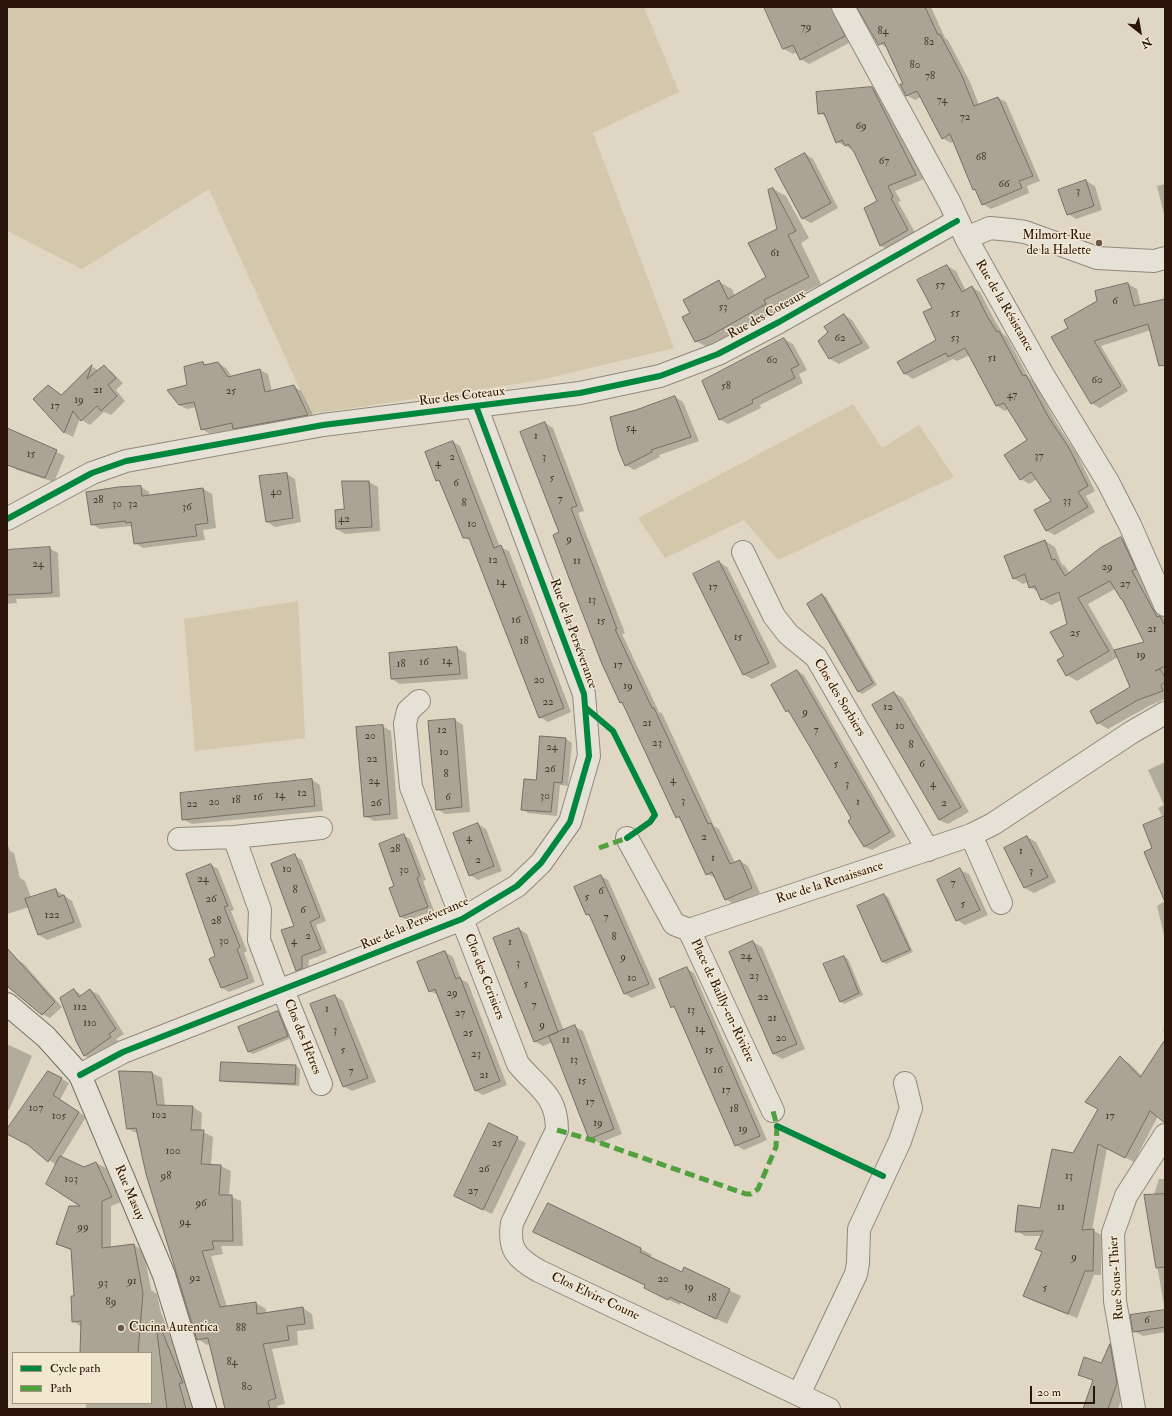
<!DOCTYPE html>
<html>
<head>
<meta charset="utf-8">
<style>
	body { margin:0 }
	#map { position:relative; width:1172px; height:1416px; overflow:hidden; background:#dfd7c3; font-family:"IM FELL Double Pica",serif }
	canvas { display:block }
	.frame { position:absolute; inset:0; border:8px solid #2b140a; pointer-events:none }
	.legend { position:absolute; left:12px; top:1352px; width:140px; height:52px; box-sizing:border-box; background:#f2e8d0; border:1px solid #a29381; margin:0; padding:5px 7px; list-style:none; font-size:12px; color:#2b140a }
	.legend li { display:flex; align-items:center; gap:8px; height:20px }
	.legend b { width:20px; border:1px solid #a29381 }
	.north { position:absolute; left:1120px; top:12px; width:40px; height:40px; -webkit-text-stroke:3px #f2e8d0; paint-order:stroke; rotate:149deg; font-size:11px; font-weight:700; line-height:16px; text-align:center; color:#2b140a }
	.north::after { content:''; display:block; margin:auto; width:14px; height:18px; background:#2b140a; clip-path:polygon(50% 0,100% 100%,50% 72%,0 100%) }
	.scale { position:absolute; left:1030px; top:1386px; width:65px; height:18px; box-sizing:border-box; border:2px solid #2b140a; border-top:0; padding-left:5px; font-size:12px; line-height:14px; white-space:nowrap; color:#2b140a; -webkit-text-stroke:3px #f2e8d0; paint-order:stroke }
</style>
</head>
<body>
<div id="map">
<canvas width="1172" height="1416"></canvas>
<div class="frame"></div>
<ul class="legend">
<li><b style="height:5px;background:#00873e"></b>Cycle path</li>
<li><b style="height:5px;background:#51a03e"></b>Path</li>
</ul>
<div class="north">N</div>
<div class="scale">20 m</div>
</div>
<script>
const c = document.querySelector('canvas').getContext('2d');
c.lineJoin = 'round';
function paint(path, color) { c.fillStyle = color; c.fill(path, 'evenodd'); }
function trace(path, color, width, dash) { c.strokeStyle = color; c.lineWidth = width; c.lineCap = dash ? 'butt' : 'round'; c.setLineDash(dash || []); c.stroke(path); }
function label(font, color, halo, rows, align = 'center') {
  c.font = font + ' "IM FELL Double Pica",serif'; c.lineWidth = 3; c.setLineDash([]); c.textBaseline = 'middle'; c.strokeStyle = halo; c.fillStyle = color; for (const [text, x, y, turn = 0] of rows) {
    c.save(); c.translate(x, y); c.rotate((+turn || 0) * Math.PI / 180); c.textAlign = isNaN(turn) ? turn : align; if (halo) c.strokeText(text, 0, 0); c.fillText(text, 0, 0); c.restore();
  }
}
const green = new Path2D(`
	M7,7H644L679,92L593,133L674,348L536,381L311,414L209,189L82,269L7,231Z
	M853,404L882,448L919,425L954,477L778,560L744,520L665,558L638,518Z
	M298,601L305,738L195,751L184,619Z`);
const shadow = new Path2D(`
	M765,7H828L832,16L841,21L853,41L809,64L801,59L797,52L793,54L784,49Z
	M858,7H931L945,38L948,40L970,82L979,105L998,98L1006,102L1040,181L1027,186L1029,193L991,209L983,204L977,191L973,189L954,141L951,143L942,138L921,97L915,100L906,95L905,85L888,48L880,44Z
	M872,88L880,93L924,179L895,191L901,201L898,202L916,234L888,250L880,245L878,202L854,150L837,142L827,117L819,113Z
	M805,154L813,159L838,208L811,223L802,218Z
	M1086,181L1095,186L1102,210L1076,219L1068,214L1059,191Z
	M1165,184V218L1157,186Z
	M773,189L786,196L809,238L801,243L821,284L776,307L778,311L709,348L696,341L691,313L719,282L732,289L735,296L768,277L778,229Z
	M947,266L956,271L966,291L972,287L980,292L995,321L1003,334L1007,337L1029,378L1034,381L1057,424L1077,454L1095,491L1086,496L1095,512L1055,535L1047,531L1035,511L1052,501L1037,479L1029,484L1021,479L1028,440L1009,409L1005,411L997,406L970,355L957,361L953,359L913,379L905,374L899,362L938,340L933,309Z
	M1128,284L1137,289L1141,306L1165,300V357L1151,330L1101,346L1128,391L1100,408L1091,403L1070,328Z
	M844,315L852,320L870,348L839,364L830,359L819,341L830,333Z
	M784,339L793,344L807,370L799,374L803,383L760,405L761,408L728,424L719,419Z
	M203,363L208,366L218,363L226,368L232,377L260,370L268,374L272,392L293,386L301,391L315,419L242,433L235,429L210,434L202,429L197,407L187,409L179,405L188,385Z
	M93,367L99,371L104,367L112,372L123,383L116,390L125,401L111,415L104,412L90,425L80,419L73,437L65,433L34,399L48,386L62,395Z
	M675,397L683,402L699,441L659,455L660,457L634,470L626,465L636,411Z
	M545,423L553,428L584,511L578,513L625,633L622,634L659,712L662,713L714,826L719,829L735,863L740,861L748,866L760,893L734,904L725,899L716,878L707,874L682,820L677,817L624,704L621,702L560,533Z
	M7,429L65,456L54,482L17,470L9,465L7,461Z
	M453,442L460,446L500,547L509,551L571,712L548,722L540,717L471,541L464,537L442,483L437,480Z
	M287,474L295,479L301,522L275,527L267,522Z
	M343,482H369L378,487L380,531L345,534L337,529L345,510Z
	M141,487L149,492L150,496L203,489L212,494L216,528L203,530L205,540L143,548L135,543L132,526L100,529L92,524Z
	M1121,538L1131,543L1141,577L1165,621V699L1149,706L1108,729L1098,723L1131,687L1118,657L1077,681L1067,675L1065,656L1069,625L1062,600L1051,605L1041,599L1038,592L1030,587L1028,582L1023,584L1013,578L1045,541L1055,547L1061,563L1065,566L1070,574L1101,548ZM1115,589L1124,600L1146,643L1115,651L1088,604Z
	M49,548L58,553L60,597L16,599L17,603L7,604V567Z
	M719,562L727,567L777,667L752,679L744,675Z
	M822,595L826,597L877,685L862,694L858,691Z
	M457,648L466,653L468,679L400,684L392,679L390,654Z
	M797,671L804,675L896,836L872,850L865,847L850,821L852,818L792,714L786,711Z
	M894,693L903,698L969,812L948,824L939,820Z
	M455,720L463,725L470,812L445,814L437,809Z
	M382,726L391,731L398,819L374,821L365,816Z
	M566,739L572,743L568,786L560,785L557,816L528,813L522,809Z
	M1165,762V899L1154,849L1163,818L1158,808L1164,805L1148,770Z
	M312,780L320,785L323,811L192,824L183,819Z
	M478,824L486,829L502,871L478,880L470,875Z
	M404,836L410,839L426,880L423,881L434,911L407,920L401,917L390,888L396,886Z
	M1027,837L1036,842L1056,882L1034,893L1025,888L1005,848Z
	M7,843L10,851L14,853L20,878L25,881L31,898L56,890L72,901L82,927L47,940L39,935L29,907L7,914Z
	M295,856L302,860L326,921L316,925L327,953L309,960L308,972L304,974L297,970Z
	M211,865L218,869L234,910L231,911L247,951L244,953L255,982L229,992L222,988L216,957Z
	M960,870L969,874L988,915L965,925L957,920Z
	M601,876L608,880L656,988L632,998L625,994L592,917L587,915L575,888Z
	M884,895L888,897L913,952L886,964L883,962L858,907Z
	M1165,901V939L1157,906Z
	M519,929L527,934L564,1031L575,1027L583,1031L622,1134L599,1143L590,1138L552,1042L543,1046L534,1041Z
	M753,942L762,947L805,1049L782,1059L774,1054L731,953Z
	M7,952L24,964L62,1007L50,1018L42,1014L7,982Z
	M445,952L453,957L461,979L468,983L507,1085L483,1095L476,1091L439,995L429,991Z
	M844,957L848,959L863,995L844,1004L841,1001Z
	M686,968L694,973L767,1140L744,1150L736,1145L677,1010L672,1007Z
	M74,990L83,996L90,990L99,995L124,1034L116,1039L119,1042L93,1061L85,1056L77,1041Z
	M335,996L343,1001L376,1082L352,1091L343,1086Z
	M278,1012L282,1014L291,1038L253,1054L249,1052Z
	M1165,1025V1032L1163,1031Z
	M1165,1042V1121L1158,1116L1134,1162L1107,1148L1092,1230L1102,1235L1101,1275H1094L1077,1318L1033,1301L1024,1295L1043,1252L1036,1249L1042,1236H1025L1017,1231L1041,1210L1099,1109L1120,1058L1129,1063L1142,1076Z
	M7,1044L32,1056L9,1110L7,1109Z
	M222,1063L296,1066L300,1069L299,1086L225,1082L221,1080Z
	M152,1073L162,1078L165,1106L193,1107L202,1113L201,1131L213,1137L211,1165L221,1166L231,1171L229,1196L241,1201L243,1246H221L223,1254L211,1256L227,1307L256,1303L266,1309V1314L303,1308L312,1314L314,1329L297,1331L298,1345L272,1349L285,1404L277,1406L278,1409H225L210,1344L207,1345L198,1339L139,1134L128,1129Z
	M62,1079L69,1083L60,1100L86,1117L61,1158L84,1168L96,1163L106,1168L121,1202L111,1206V1248L134,1245L144,1251L151,1290L157,1294L161,1313L192,1388H188L193,1409H86V1403H151V1353H81L82,1327L73,1321L75,1297L72,1251L57,1244L84,1207L56,1165L24,1142Z
	M489,1125L526,1143L492,1214L463,1200Z
	M1159,1179H1165V1332L1143,1336L1134,1331L1165,1311L1145,1196L1154,1195Z
	M549,1204L641,1249L652,1255L650,1258L682,1273L684,1268L741,1296L727,1324L681,1302L680,1305L656,1294L645,1288L646,1286L535,1232Z
	M1110,1346L1118,1350L1125,1388L1118,1409H1084L1094,1381L1079,1374L1101,1364Z`);
const building = new Path2D(`
	M764,7H831L845,36L800,60L793,45L783,49Z
	M857,7H925L938,35L940,34L962,76L974,106L998,97L1033,176L1019,181L1022,188L982,205L975,189L973,190L950,134L942,139L917,91L906,96L900,84H903L884,42L879,45Z
	M872,87L916,175L888,186L893,197L891,198L908,230L880,246L864,208L877,201L854,152L848,144L845,146L842,140L836,143L824,113L818,114L816,92Z
	M805,153L831,203L802,219L775,169Z
	M1086,180L1094,206L1067,215L1058,190Z
	M773,188L796,231L788,235L809,277L764,300L766,304L708,337L695,342L682,317L690,313L683,300L719,280L728,299L766,277L748,243L777,229L768,190Z
	M947,265L962,292L972,286L987,316L997,332L999,331L1023,376L1026,375L1049,418L1069,448L1088,486L1078,492L1088,507L1046,531L1034,510L1051,501L1031,472L1020,480L1004,455L1027,440L1004,403L996,406L965,348L948,357L946,353L904,374L897,362L936,340L923,312L932,308L917,280Z
	M1128,283L1134,306L1165,299V365L1159,366L1148,324L1094,341L1121,386L1091,404L1051,337L1068,328L1064,320L1097,301L1095,291Z
	M844,314L862,343L829,359L818,341L828,332L824,327Z
	M784,338L799,365L791,369L795,378L752,400L753,403L719,420L702,381Z
	M203,362L204,365L218,362L228,377L260,369L265,392L294,385L308,415L233,429L232,423L201,430L194,402L179,405L167,390L187,385L184,367Z
	M92,365L87,379L104,365L116,378L108,385L117,396L101,411L97,406L81,421L73,411L64,433L33,399L48,385L61,395Z
	M675,396L691,437L651,450L652,452L625,466L618,449L610,417L636,410Z
	M545,422L577,506L571,508L617,629H615L652,708H654L708,824L711,823L730,864L740,860L752,888L725,900L712,872L706,875L679,816L676,818L622,702L620,703L602,664L569,578L553,535L559,532L520,432Z
	M7,428L57,450L45,478L7,465Z
	M453,441L494,548L501,545L564,708L539,718L469,538H463L439,480L436,481L425,452Z
	M287,473L293,518L266,522L259,476Z
	M342,481H369L372,527L336,529L335,510L344,509Z
	M141,486L142,496L203,488L208,523L195,525L197,536L134,544L131,522L126,523V521L91,525L86,492L118,487Z
	M1121,537L1136,569L1132,571L1157,617L1160,616L1165,626V666L1155,671L1160,669L1165,677V682L1161,685L1163,691L1138,700L1097,724L1090,711L1130,687L1114,650L1144,642L1122,599H1121L1110,581L1078,598L1109,651L1066,676L1057,660L1064,656L1050,632L1067,624L1059,592L1041,600L1035,586L1029,588L1025,574L1013,579L1004,556L1045,540L1052,560L1055,559L1065,576L1100,548Z
	M50,547L52,593L7,595V550Z
	M719,561L769,663L743,675L693,574Z
	M822,594L873,683L858,692L807,604Z
	M457,647L460,674L391,679L389,653Z
	M797,670L890,832L864,847L848,821L851,818L810,747L788,710L786,712L771,685Z
	M894,692L961,807L939,820L872,705Z
	M455,719L462,807L436,810L428,721Z
	M383,725L390,814L364,817L356,727Z
	M540,736L566,738L562,783L554,782L551,812L521,810L524,779L536,780Z
	M312,779L315,806L182,820L180,793Z
	M1165,816V902L1144,852L1152,848L1143,825Z
	M478,823L494,866L469,876L453,833Z
	M404,834L420,876L417,878L428,907L400,917L389,888L394,886L379,844Z
	M1027,836L1048,877L1024,888L1004,848Z
	M295,854L320,917L310,922L321,949L302,956V968L296,971L281,930L294,926L271,864Z
	M211,864L228,906L224,907L240,947L237,949L248,978L221,988L209,959L215,956L186,874Z
	M960,868L980,910L956,921L937,880Z
	M601,875L649,984L624,994L589,914L586,915L574,887Z
	M56,889L58,897L64,895L74,922L38,935L25,899Z
	M884,894L910,950L882,962L857,906Z
	M519,928L558,1032L534,1042L493,938Z
	M753,941L797,1044L773,1054L729,952Z
	M7,948L55,1002L42,1015L7,986Z
	M445,951L456,979L460,977L500,1081L475,1091L435,989L429,992L417,962Z
	M844,956L859,993L840,1002L823,964Z
	M687,967L760,1136L735,1146L674,1006L671,1008L659,979Z
	M74,989L79,997L90,989L116,1029L109,1034L111,1037L84,1056L76,1041L60,998Z
	M335,995L368,1078L343,1087L310,1004Z
	M278,1011L288,1036L248,1052L238,1027Z
	M575,1025L614,1129L589,1139L549,1036Z
	M1165,1040V1123L1150,1111L1125,1158L1098,1144L1082,1230L1094,1229L1093,1271H1085L1068,1314L1023,1296L1042,1252L1035,1249L1043,1231L1015,1232L1018,1205L1040,1208L1052,1149L1073,1153L1098,1109L1085,1102L1120,1056L1140,1077Z
	M221,1062L296,1065L295,1084L220,1081Z
	M48,1071L62,1078L53,1095L79,1112L48,1162L28,1145L7,1134V1129Z
	M119,1071L152,1072L157,1105L193,1106L191,1130H204L201,1164L221,1165L219,1195H232L233,1241H212L214,1249L202,1251L220,1307L256,1302L257,1314L303,1307L305,1324L287,1326L289,1340L263,1344L276,1398L268,1401L270,1409H225L208,1338L197,1340L146,1174L136,1128L127,1129Z
	M489,1123L518,1137L483,1210L454,1196Z
	M60,1156L84,1167L96,1162L112,1197L102,1201V1248L134,1244L143,1293L138,1353H80L81,1321L72,1322L71,1296H74L71,1249L56,1244L69,1206H80L46,1184Z
	M1165,1194V1267L1156,1268L1144,1195Z
	M548,1203L641,1248L640,1252L682,1272L684,1267L730,1289L716,1319L670,1297L668,1300L644,1288L645,1285L533,1232Z
	M1165,1310V1327L1133,1332L1130,1315Z
	M162,1331L183,1383H179L186,1409H167L157,1333Z
	M1110,1344L1117,1383L1108,1409H1083L1093,1380L1078,1375L1084,1357L1101,1363Z`);
const street = new Path2D(`
	M843,7L950,203L966,238L1043,375L1108,482L1130,525L1165,605
	M966,238L990,228L1011,230L1025,232L1097,258L1154,261L1165,258
	M7,519L92,473L126,461L323,425L580,393L660,376L718,354L779,322L957,221
	M743,552L774,616L788,634L816,657L928,850
	M419,701L408,711L405,724L411,787L518,1064C538,1088 557,1095 557,1130L512,1223C508,1249 516,1258 539,1271L829,1409
	M971,835L1001,903
	M234,837L260,910L259,940L278,991
	M627,838L674,924L689,930L773,1111
	M179,839L234,837L321,828
	M689,930L971,835L993,824L1132,732L1165,713
	M283,990L321,1084
	M80,1075L123,1052L462,919L517,886L541,863L570,822L589,756L584,694L476,406
	M799,1394L856,1274L858,1263L859,1229L900,1141L911,1108L905,1083
	M1134,1409L1115,1301L1113,1233L1126,1196L1165,1135`);
const secondary = new Path2D(`
	M7,1004L46,1037L80,1075L164,1275L205,1409`);
const quiet = new Path2D(`
	M599,848L627,838
	M557,1130L592,1140L746,1194H751L758,1189L776,1147L777,1126L773,1111`);
const cycleway = new Path2D(`
	M7,519L92,473L126,461L323,425L580,393L660,376L718,354L779,322L957,221
	M586,708L613,731L655,815L650,822L627,838
	M80,1075L123,1052L462,919L517,886L541,863L570,822L589,756L584,694L476,406
	M777,1126L883,1176`);
const markers = [
	[1099,243,4,"#6a584b"],
	[121,1328,4,"#6a584b"]
];
const numberNames = [
	["79",806,28],
	["84",883,32],
	["82",929,43],
	["80",915,66],
	["78",930,77],
	["74",942,101],
	["72",965,118],
	["69",861,127],
	["68",981,158],
	["67",884,162],
	["66",1004,185],
	["3",1078,192],
	["61",775,254],
	["57",940,286],
	["6",1115,302],
	["53",723,308],
	["55",955,314],
	["62",840,339],
	["53",955,339],
	["51",992,359],
	["60",772,361],
	["60",1097,381],
	["58",726,387],
	["21",98,391],
	["25",231,392],
	["47",1012,396],
	["19",79,401],
	["17",55,407],
	["54",631,429],
	["1",536,437],
	["15",31,455],
	["37",1039,457],
	["2",452,458],
	["3",544,458],
	["4",438,464],
	["5",552,479],
	["6",456,484],
	["40",276,493],
	["7",560,500],
	["28",98,501],
	["33",1067,502],
	["8",464,504],
	["30",117,505],
	["32",133,505],
	["36",187,508],
	["42",344,520],
	["10",472,525],
	["9",569,540],
	["12",493,561],
	["11",577,562],
	["24",38,565],
	["29",1107,568],
	["14",501,583],
	["27",1125,585],
	["17",713,588],
	["13",592,601],
	["16",516,621],
	["15",601,622],
	["21",1152,630],
	["25",1075,634],
	["15",738,638],
	["18",524,642],
	["19",1141,656],
	["14",447,662],
	["16",424,663],
	["18",401,665],
	["17",618,666],
	["20",539,681],
	["19",628,687],
	["22",548,703],
	["12",888,708],
	["9",805,713],
	["21",647,724],
	["10",900,727],
	["12",442,731],
	["7",816,731],
	["20",370,737],
	["23",657,744],
	["8",911,746],
	["24",552,748],
	["10",444,753],
	["22",372,760],
	["5",836,765],
	["6",922,765],
	["26",550,770],
	["8",446,775],
	["4",673,781],
	["24",374,782],
	["3",847,785],
	["4",933,785],
	["12",302,794],
	["14",280,796],
	["30",545,797],
	["16",258,798],
	["6",448,798],
	["18",236,801],
	["3",683,802],
	["20",214,803],
	["1",858,803],
	["26",376,804],
	["2",944,804],
	["22",192,805],
	["2",704,838],
	["4",469,839],
	["28",395,850],
	["1",1021,852],
	["1",713,859],
	["2",478,861],
	["10",287,870],
	["30",404,871],
	["3",1031,872],
	["24",203,880],
	["7",953,884],
	["8",295,891],
	["6",601,892],
	["5",587,898],
	["26",211,900],
	["5",963,905],
	["6",303,911],
	["122",52,916],
	["7",606,918],
	["28",216,922],
	["2",308,937],
	["8",614,938],
	["30",224,942],
	["4",294,942],
	["1",510,943],
	["24",746,957],
	["9",623,958],
	["3",518,964],
	["23",754,977],
	["10",632,979],
	["5",526,985],
	["29",452,994],
	["22",763,998],
	["7",534,1006],
	["112",80,1008],
	["1",327,1010],
	["13",691,1011],
	["27",460,1014],
	["21",772,1019],
	["110",90,1024],
	["9",542,1026],
	["14",700,1030],
	["3",335,1031],
	["25",468,1034],
	["20",781,1039],
	["11",566,1041],
	["5",343,1051],
	["15",709,1051],
	["23",476,1055],
	["13",574,1061],
	["16",718,1071],
	["7",351,1072],
	["21",484,1076],
	["15",582,1082],
	["17",726,1091],
	["17",590,1103],
	["107",36,1109],
	["18",734,1110],
	["102",159,1116],
	["105",59,1117],
	["17",1110,1117],
	["19",598,1124],
	["19",743,1130],
	["25",497,1144],
	["100",173,1152],
	["26",484,1170],
	["98",166,1177],
	["13",1069,1177],
	["103",71,1180],
	["27",473,1192],
	["96",201,1204],
	["11",1061,1208],
	["94",185,1223],
	["99",83,1228],
	["9",1074,1258],
	["92",195,1279],
	["20",663,1280],
	["91",132,1282],
	["93",103,1284],
	["19",689,1288],
	["5",1045,1289],
	["18",712,1299],
	["89",111,1303],
	["6",1147,1321],
	["88",241,1329],
	["84",232,1363],
	["80",247,1388]
];
const poiNames = [
	["Milmort Rue",1091,236],
	["de la Halette",1091,251],
	["Cucina Autentica",129,1328,"left"]
];
const streetNames = [
	["Rue de la Résistance",1004,306,60],
	["Rue des Coteaux",767,315,-29],
	["Rue des Coteaux",462,397,-7],
	["Rue de la Perséverance",573,634,70],
	["Clos des Sorbiers",839,698,59],
	["Rue de la Renaissance",830,883,-18],
	["Rue de la Perséverance",415,924,-23],
	["Clos des Cerisiers",484,977,69],
	["Place de Bailly-en-Rivière",722,1001,65],
	["Clos des Hêtres",302,1037,68],
	["Rue Masuy",129,1193,67],
	["Rue Sous-Thier",1117,1278,-94],
	["Clos Elvire Coune",595,1297,25]
];
paint(green, '#d3c7ac');
paint(shadow, '#0003');
paint(building, '#aba496');
trace(building, '#766e63', 1);
trace(street, '#90887c', 24);
trace(secondary, '#766e63', 24);
trace(street, '#e6e1d7', 22);
trace(secondary, '#e6e1d7', 22);
trace(quiet, '#51a03e', 5, [10, 5]);
trace(cycleway, '#00873e', 6);
for (const [x, y, r, color] of markers) { const dot = new Path2D(); dot.arc(x, y, r, 0, 2 * Math.PI); c.fillStyle = color; c.fill(dot); trace(dot, '#f2e8d0', 1.5); }
label('11px', '#4b382d', null, numberNames);
label('13px', '#2b140a', '#f2e8d0', poiNames, 'right');
label('13px', '#2b140a', '#f2e8d0', streetNames);
</script>
</body>
</html>
